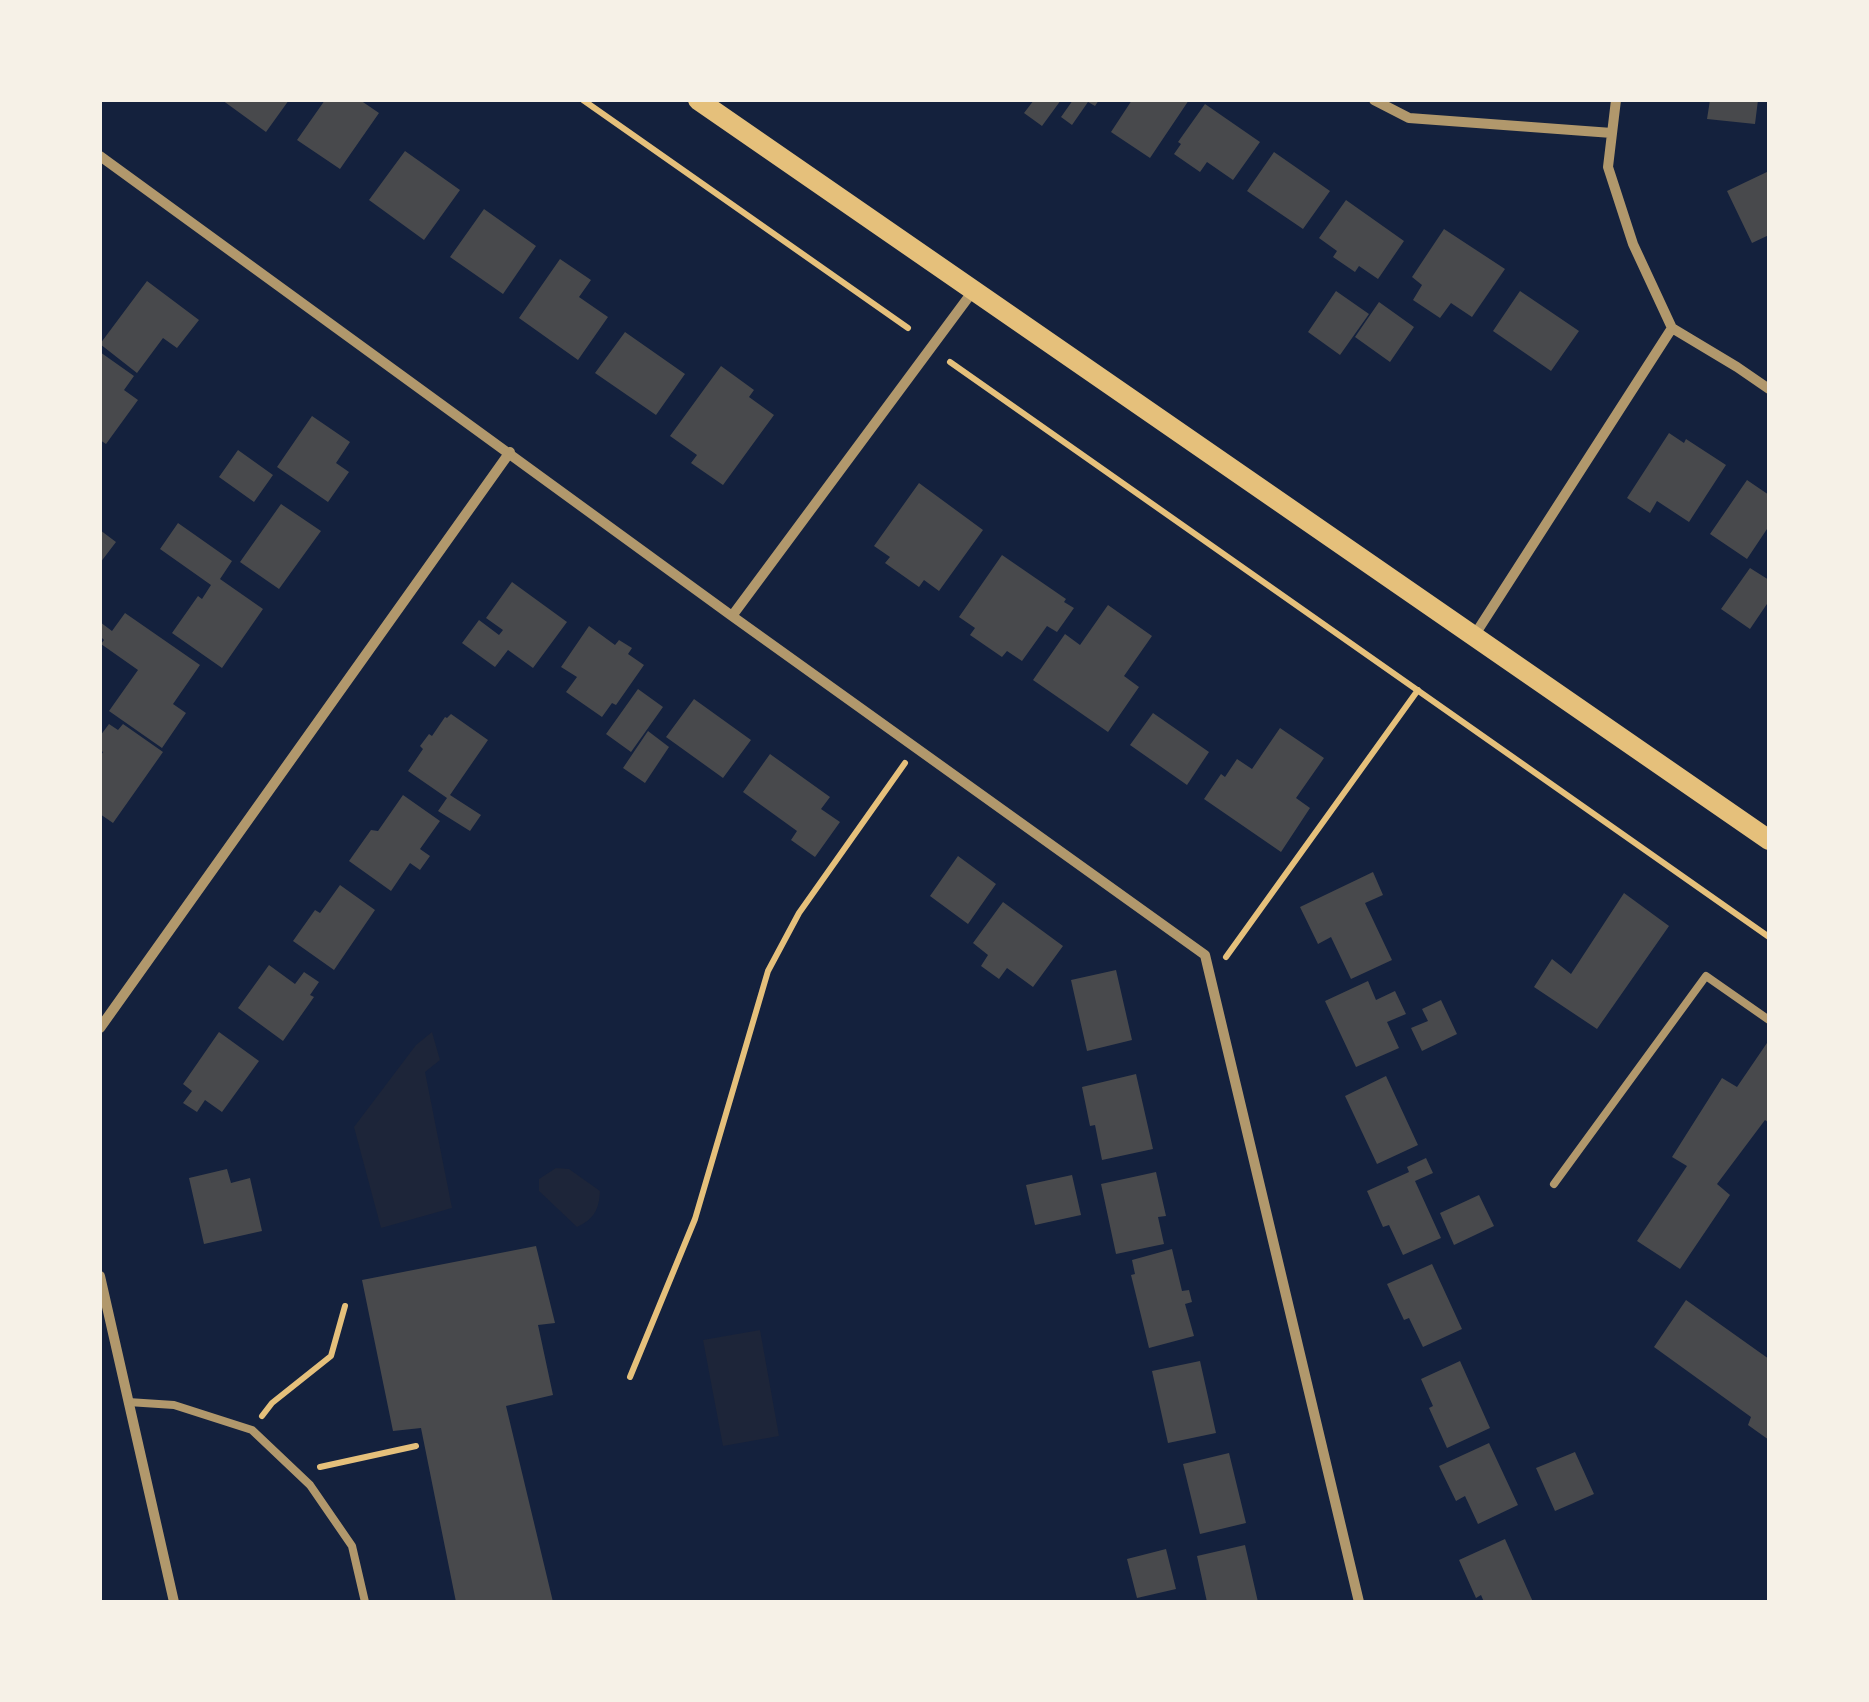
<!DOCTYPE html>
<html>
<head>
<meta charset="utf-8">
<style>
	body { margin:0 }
	#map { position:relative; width:1869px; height:1702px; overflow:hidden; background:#14213d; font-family:"Alegreya Sans",sans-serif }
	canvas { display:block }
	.frame { position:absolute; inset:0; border:102px solid #f6f1e7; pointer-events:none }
</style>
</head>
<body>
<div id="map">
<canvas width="1869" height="1702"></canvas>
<div class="frame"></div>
</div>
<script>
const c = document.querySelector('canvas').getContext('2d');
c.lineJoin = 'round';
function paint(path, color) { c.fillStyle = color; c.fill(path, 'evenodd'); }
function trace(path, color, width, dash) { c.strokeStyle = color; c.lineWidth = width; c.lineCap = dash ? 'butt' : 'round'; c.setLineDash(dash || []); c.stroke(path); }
const green = new Path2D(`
	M432,1032L440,1060L425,1072L452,1208L381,1228L354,1127L416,1045Z
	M556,1168L569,1169L600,1191C599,1210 594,1219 577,1227L539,1191V1179Z
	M760,1330L779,1436L723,1446L703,1340Z`);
const building = new Path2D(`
	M222,100H289L266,132Z
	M325,100H360L379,113L340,169L297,140Z
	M1034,100H1061L1042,126L1024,113Z
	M1073,100H1099L1095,106L1088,102L1072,125L1061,117Z
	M1132,100H1189L1150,158L1111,132Z
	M1710,100H1758L1755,124L1707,119Z
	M1205,104L1260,142L1233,180L1207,162L1200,172L1174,154L1181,144L1178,142Z
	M405,151L460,190L424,240L369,200Z
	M1274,152L1330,191L1303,229L1247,191Z
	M1769,171V235L1752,243L1727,191Z
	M1346,200L1404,241L1378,279L1359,266L1355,272L1333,257L1337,251L1319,238Z
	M484,209L536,246L503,294L450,257Z
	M1444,229L1505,269L1472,317L1451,303L1440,318L1413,300L1422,285L1412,277Z
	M560,259L591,280L579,297L608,317L578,360L519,318Z
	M147,281L199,320L177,348L163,338L137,373L100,344Z
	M1336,291L1369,314L1340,355L1308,332Z
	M1520,291L1579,331L1551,371L1493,331Z
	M1379,302L1414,327L1390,362L1355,337Z
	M625,332L685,374L656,415L595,373Z
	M100,352L134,376L124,390L138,400L106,444L100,440Z
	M721,366L754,390L749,397L774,415L723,485L691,463L697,455L670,436Z
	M312,416L350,442L336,463L349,472L328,502L277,467Z
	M1669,433L1684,443L1686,439L1726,465L1689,522L1657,501L1650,513L1627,498Z
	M238,450L273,475L254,502L219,477Z
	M1747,480L1769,495V526L1747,559L1710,534Z
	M919,483L983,530L939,591L924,580L919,587L885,563L890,557L874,546Z
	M281,504L321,531L279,589L240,562Z
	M178,523L232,561L220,579L263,609L222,668L172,633L198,596L202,599L211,585L160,549Z
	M100,530L116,542L100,563Z
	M1002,555L1066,599L1064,602L1074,608L1057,632L1047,626L1022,661L1007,651L1002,657L970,635L975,628L959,617Z
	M1750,568L1769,580V601L1750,629L1721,609Z
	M512,582L567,622L533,668L508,650L495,667L462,643L479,620L499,635L503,630L486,618Z
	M1108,605L1152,636L1124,676L1139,687L1108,732L1033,680L1065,634L1080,645Z
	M125,613L200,665L173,704L186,713L162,748L109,711L138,670L101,644L104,640L100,636V622L112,631Z
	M589,626L615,645L619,640L632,648L628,654L644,665L616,705L612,703L602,717L566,692L577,677L561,667Z
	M638,689L663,707L631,752L606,734Z
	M694,699L751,740L723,778L666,737Z
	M1153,713L1209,752L1187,785L1130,745Z
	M451,714L488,740L450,795L481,815L470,831L438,811L447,798L408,771L423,749L420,746L429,734L432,736L445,717L447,718Z
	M109,724L118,730L123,724L163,752L113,823L100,814V757L103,752L100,750V736Z
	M1280,728L1324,758L1296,798L1310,808L1281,852L1204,799L1221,774L1225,777L1237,759L1252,769Z
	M648,731L669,747L645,783L623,768Z
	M770,754L830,797L821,809L840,822L815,857L791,840L797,831L743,792Z
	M403,795L440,821L420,849L430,856L420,870L410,863L391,891L349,861L371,830L378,831Z
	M958,856L996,884L968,924L930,896Z
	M1373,872L1383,895L1365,903L1392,960L1351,979L1331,937L1318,944L1300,907Z
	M340,885L375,910L334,970L293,941L315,910L320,913Z
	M1624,893L1669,926L1597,1029L1534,987L1552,959L1571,974Z
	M1003,902L1063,946L1033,987L1007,968L999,979L981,966L988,955L973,943Z
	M269,965L295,984L304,972L319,982L310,995L314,997L283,1041L238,1008Z
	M1116,970L1132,1040L1087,1051L1071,980Z
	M1368,981L1376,1000L1395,991L1406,1014L1387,1022L1399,1048L1356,1067L1325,1001Z
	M1441,1000L1457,1034L1422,1051L1411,1028L1428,1021L1422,1009Z
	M219,1032L259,1061L222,1112L205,1100L197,1112L183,1103L192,1091L183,1084Z
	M1769,1040V1123L1765,1120L1717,1184L1730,1195L1680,1269L1637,1241L1687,1166L1672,1157L1722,1078L1737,1087Z
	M1136,1074L1153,1149L1102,1160L1095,1125L1090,1126L1082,1087Z
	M1386,1076L1418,1145L1377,1164L1345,1096Z
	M1426,1158L1433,1173L1415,1181L1441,1238L1403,1255L1389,1225L1383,1227L1367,1191L1409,1172L1407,1167Z
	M227,1169L231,1183L250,1178L262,1231L204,1244L189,1178Z
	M1156,1172L1166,1216L1158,1217L1164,1244L1116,1254L1101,1184Z
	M1072,1175L1081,1215L1035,1225L1026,1185Z
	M1479,1195L1494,1226L1454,1245L1440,1213Z
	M536,1246L555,1323L538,1325L553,1395L506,1406L553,1602H456L421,1428L393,1431L362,1280Z
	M1172,1249L1182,1291L1189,1290L1192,1302L1185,1304L1194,1336L1149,1348L1131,1275L1135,1274L1132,1260Z
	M1432,1264L1462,1329L1423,1347L1409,1318L1404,1320L1387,1284Z
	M1686,1300L1769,1359V1440L1748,1425L1751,1417L1654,1347Z
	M1200,1361L1216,1433L1168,1443L1152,1371Z
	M1460,1361L1490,1428L1447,1448L1429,1408L1433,1406L1421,1379Z
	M1489,1443L1518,1505L1478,1524L1465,1496L1456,1501L1439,1466Z
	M1575,1452L1594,1494L1555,1511L1536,1468Z
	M1229,1453L1246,1523L1200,1534L1183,1464Z
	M1505,1539L1533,1602H1484L1481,1595L1476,1598L1459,1560Z
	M1245,1545L1258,1602H1207L1197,1556Z
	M1166,1549L1176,1589L1137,1598L1127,1559Z`);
const path = new Path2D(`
	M583,100L908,328
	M950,362L1769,937
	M1226,957L1418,690
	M630,1377L695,1219L768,971L799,913L905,763
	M262,1416L272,1403L331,1356L345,1306
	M320,1467L416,1446`);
const service = new Path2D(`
	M1554,1184L1706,976L1769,1020
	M128,1402L174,1405L252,1430L310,1485L352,1546L365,1602`);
const minor = new Path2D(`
	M1374,100L1409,118L1612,133
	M1616,100L1608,167L1633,244L1672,328L1737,367L1769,389
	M100,156L732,616L1205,955L1359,1602
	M732,616L973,291
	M1474,636L1672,328
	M100,1028L510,452
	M100,1276L174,1602`);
const secondary = new Path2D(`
	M698,100L1769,840`);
paint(green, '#1d2539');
paint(building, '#48494c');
trace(path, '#e5c07b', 6);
trace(service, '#b1986c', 8);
trace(minor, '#b1986c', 10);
trace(secondary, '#e5c07b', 20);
</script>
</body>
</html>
